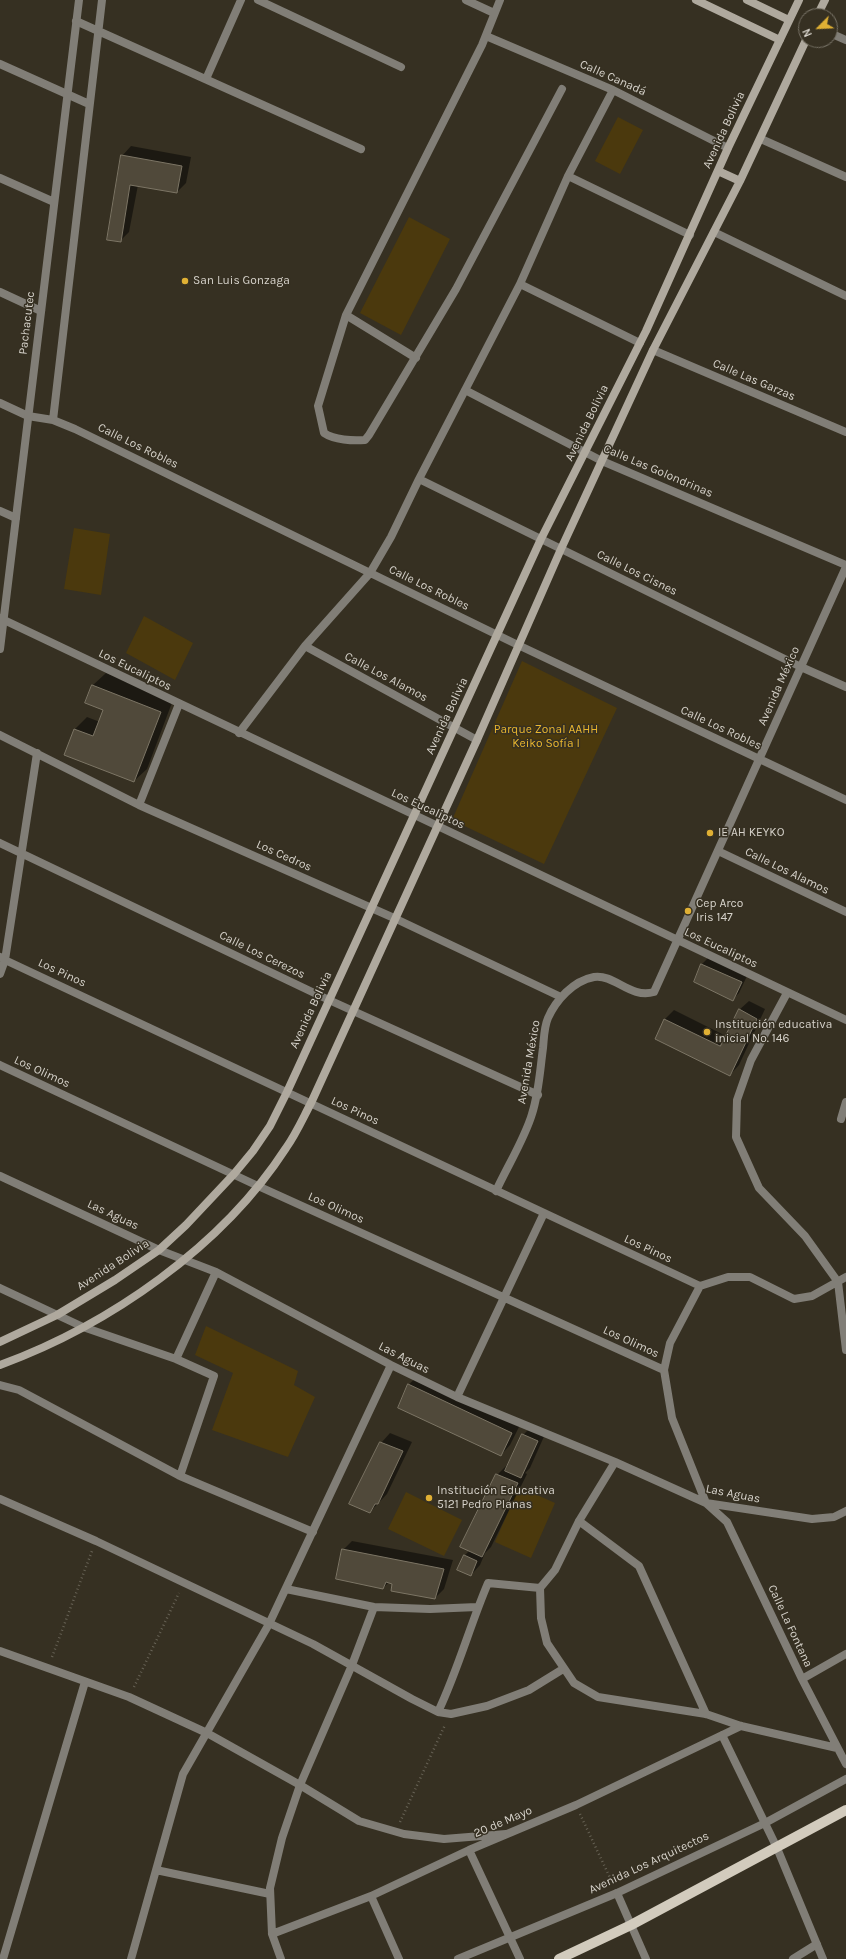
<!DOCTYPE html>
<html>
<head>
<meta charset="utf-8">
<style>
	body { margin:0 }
	#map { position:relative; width:846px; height:1959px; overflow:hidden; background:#363022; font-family:Karla,sans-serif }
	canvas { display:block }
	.north { position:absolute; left:798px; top:8px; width:40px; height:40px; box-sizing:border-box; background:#363022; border:1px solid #767165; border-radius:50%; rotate:246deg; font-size:11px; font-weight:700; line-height:16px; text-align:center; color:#d6d2ca }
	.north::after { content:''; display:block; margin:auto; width:14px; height:18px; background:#e0b034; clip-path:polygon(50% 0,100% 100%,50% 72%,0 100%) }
</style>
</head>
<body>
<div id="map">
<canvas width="846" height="1959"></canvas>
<div class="north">N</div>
</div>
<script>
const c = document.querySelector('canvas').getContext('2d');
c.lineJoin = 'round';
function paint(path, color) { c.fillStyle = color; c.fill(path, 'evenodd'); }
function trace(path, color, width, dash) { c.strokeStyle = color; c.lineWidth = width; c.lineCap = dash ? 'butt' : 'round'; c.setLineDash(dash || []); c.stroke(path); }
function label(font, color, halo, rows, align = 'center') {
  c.font = font + ' Karla,sans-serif'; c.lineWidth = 3; c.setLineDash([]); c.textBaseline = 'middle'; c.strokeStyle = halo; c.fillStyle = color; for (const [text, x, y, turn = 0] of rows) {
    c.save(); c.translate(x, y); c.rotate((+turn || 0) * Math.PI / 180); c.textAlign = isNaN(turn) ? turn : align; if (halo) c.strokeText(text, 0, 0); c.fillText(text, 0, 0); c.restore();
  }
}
const green = new Path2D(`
	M618,117L643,130L620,174L595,161Z
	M409,217L450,239L401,335L360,313Z
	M74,528L110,534L101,595L64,589Z
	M144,616L193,643L175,680L126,653Z
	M522,661L617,708L544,864L452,820Z
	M206,1326L298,1371L294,1385L315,1397L288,1457L212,1430L233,1373L195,1355Z
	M519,1487L555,1503L531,1558L495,1542Z
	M406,1492L462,1520L444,1556L388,1529Z`);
const shadow = new Path2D(`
	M131,146L191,157L186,183L177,192L138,185L129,232L120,241L122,156Z
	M106,673L173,700L147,769L134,781L75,729L87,717L100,722L104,710L87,703L93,685Z
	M708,958L747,976L739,993L733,999L695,982L702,964Z
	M749,1001L765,1009L739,1065L730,1075L665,1019L674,1010L726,1036L739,1010Z
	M418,1376L521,1423L510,1445L501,1455L408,1385Z
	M533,1425L546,1432L530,1468L525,1473L527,1474L491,1547L485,1553L480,1565L471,1575L464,1556L470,1550L497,1475L507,1465L508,1466L523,1435Z
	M390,1433L412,1442L387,1494L370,1512L381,1443Z
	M352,1541L453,1560L444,1589L435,1598L389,1582L383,1588L343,1550Z`);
const building = new Path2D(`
	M121,155L182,166L177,193L130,185L121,242L107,240Z
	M92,685L161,712L134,782L64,755L74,729L93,736L103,710L85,703Z
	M701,964L742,982L733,1001L694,982Z
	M739,1009L757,1019L730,1076L655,1039L664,1019L720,1046Z
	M408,1384L512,1433L501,1456L398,1408Z
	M522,1434L538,1441L521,1478L505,1471Z
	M380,1442L403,1451L378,1504H375L370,1513L349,1504Z
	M496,1474L518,1483L482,1557L460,1547Z
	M342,1549L444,1569L435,1599L391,1591L392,1584L386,1582L383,1589L336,1579Z
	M464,1555L477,1561L471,1576L457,1570Z`);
const path = new Path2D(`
	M52,1657L92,1551
	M134,1687L179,1593
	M580,1814L612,1882
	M400,1822L445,1725`);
const service = new Path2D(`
	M458,1959L617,1893L765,1823L846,1779`);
const minor = new Path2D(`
	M258,0L401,67
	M466,0L494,13
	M500,0L482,45L346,315L318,406L324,433C334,440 353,441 365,440L369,435L456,289L562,89
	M76,21L361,149
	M830,33L846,40
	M486,36L613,90L728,148
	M0,64L89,104
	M206,79L241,0
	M761,139L846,177
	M568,176L690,235
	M714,232L846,296
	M520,284L640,343
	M0,292L41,311
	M346,315L416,358
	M653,350L846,432
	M465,390L602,461L846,565
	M0,403L28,416L53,420L75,429L518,645L846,800
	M53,420L102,0
	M419,479L801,667L846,687
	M0,511L16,518
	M0,618L846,1020
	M305,646L477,740
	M239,733L305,646L370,573L391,537L419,479L520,284L568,176L613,90
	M0,735L139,805L394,918L561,997
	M37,753L5,960L700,1286
	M139,805L179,704
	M0,843L329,1000L538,1095
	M718,851L846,912
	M787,993L751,1060L737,1100L736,1137L759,1188L805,1236L838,1282L846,1350
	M0,1065L258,1186L664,1370
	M841,1119L846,1102
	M0,1176L159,1250L216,1272L391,1365L457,1397L615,1462L706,1503L812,1519L834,1517L846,1511
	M496,1191C507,1167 525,1138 532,1114C539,1092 540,1070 543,1048C544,1038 544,1027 548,1018C556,1000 573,981 594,977C615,974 630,999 654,992L846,567
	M846,1277L812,1296L794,1299L750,1277H728L700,1286L670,1343L664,1370L672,1418L706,1503L727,1522L802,1679L846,1764
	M0,1288L83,1327L176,1359L214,1376L180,1476
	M176,1359L216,1272
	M0,1385L19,1390L180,1476L313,1532
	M457,1397L544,1213
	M615,1462L579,1521L555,1570L540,1588L541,1618L547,1643L574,1683L598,1697L706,1714L741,1726L837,1748
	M0,1499L96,1541L313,1644L412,1699L438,1712L451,1714L487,1706L529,1690L563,1669
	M579,1521L639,1566L706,1714
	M286,1589L374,1607L430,1609L477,1607
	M0,1651L129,1697L207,1733L300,1785L359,1821L404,1834L444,1839L506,1834
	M802,1679L846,1654
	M438,1712C458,1670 470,1625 488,1583L540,1588
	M722,1735L777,1848L823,1959
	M469,1850L520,1959
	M156,1870L270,1894
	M617,1893L646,1959
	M371,1896L399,1959
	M272,1934L371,1896L469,1850L576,1805L741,1726
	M3,1959L85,1682
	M131,1959L183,1774L269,1624L391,1365
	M281,1959L272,1934L270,1888L282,1838L300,1785L352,1665L374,1607
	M793,1959L817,1944`);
const tertiary = new Path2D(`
	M0,178L54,202
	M0,649L79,0
	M0,957L5,960L0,974`);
const secondary = new Path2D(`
	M696,0L780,40
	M747,0L789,20
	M817,16L825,0
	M718,171L740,181
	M0,1342L57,1315L115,1280L159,1250L186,1225L234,1174L253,1151L270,1126L287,1092L541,539L646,331L728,148L799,0
	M0,1365C109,1325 222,1247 286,1148C296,1134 303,1118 311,1103L477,740L561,549L653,350L740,181L806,40`);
const primary = new Path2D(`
	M559,1959L631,1925L846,1810`);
const markers = [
	[185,281,4,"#e0b034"],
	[710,833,4,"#e0b034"],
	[688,911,4,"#e0b034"],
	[707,1032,4,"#e0b034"],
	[429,1498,4,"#e0b034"]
];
const streetNames = [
	["Calle Canadá",613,78,24],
	["Avenida Bolivia",724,130,-65],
	["Pachacutec",27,323,-83],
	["Calle Las Garzas",754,380,23],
	["Avenida Bolivia",587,423,-64],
	["Calle Los Robles",138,446,26],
	["Calle Las Golondrinas",658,471,23],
	["Calle Los Cisnes",637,573,26],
	["Calle Los Robles",429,588,26],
	["Los Eucaliptos",135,670,26],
	["Calle Los Alamos",386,677,28],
	["Avenida México",779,686,-66],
	["Avenida Bolivia",447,716,-65],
	["Calle Los Robles",721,728,25],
	["Los Eucaliptos",428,809,25],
	["Los Cedros",284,856,24],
	["Calle Los Alamos",787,871,26],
	["Los Eucaliptos",721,948,25],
	["Calle Los Cerezos",262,955,26],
	["Los Pinos",62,973,25],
	["Avenida Bolivia",311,1010,-65],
	["Avenida México",529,1062,-80],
	["Los Olimos",42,1072,25],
	["Los Pinos",355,1111,25],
	["Los Olimos",336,1208,24],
	["Las Aguas",113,1215,25],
	["Los Pinos",648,1249,25],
	["Avenida Bolivia",113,1265,-33],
	["Los Olimos",631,1342,25],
	["Las Aguas",404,1358,27],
	["Las Aguas",733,1494,11],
	["Calle La Fontana",790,1626,65],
	["20 de Mayo",503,1822,-23],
	["Avenida Los Arquitectos",649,1863,-25]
];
const poiNames = [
	["San Luis Gonzaga",193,281],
	["IE AH KEYKO",718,833],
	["Cep Arco",696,904],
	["Iris 147",696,918],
	["Institución educativa",715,1025],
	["inicial No. 146",715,1039],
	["Institución Educativa",437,1491],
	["5121 Pedro Planas",437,1505]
];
const parkNames = [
	["Parque Zonal AAHH",546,730],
	["Keiko Sofía I",546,744]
];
paint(green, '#4b390d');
paint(shadow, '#0007');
paint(building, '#50493a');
trace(building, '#7c7565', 1);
trace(path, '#676255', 2.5, [1, 3]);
trace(service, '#817e77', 8);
trace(minor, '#817e77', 8);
trace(tertiary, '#817e77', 8);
trace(secondary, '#afa99e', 8);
trace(primary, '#d2cbbd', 10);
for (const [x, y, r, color] of markers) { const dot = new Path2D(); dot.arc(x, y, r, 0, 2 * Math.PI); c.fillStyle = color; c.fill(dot); trace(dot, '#363022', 1.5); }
label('12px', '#d6d2ca', '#363022', streetNames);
label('12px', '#d6d2ca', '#363022', poiNames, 'left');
label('12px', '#eab72e', '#363022', parkNames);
</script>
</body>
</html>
